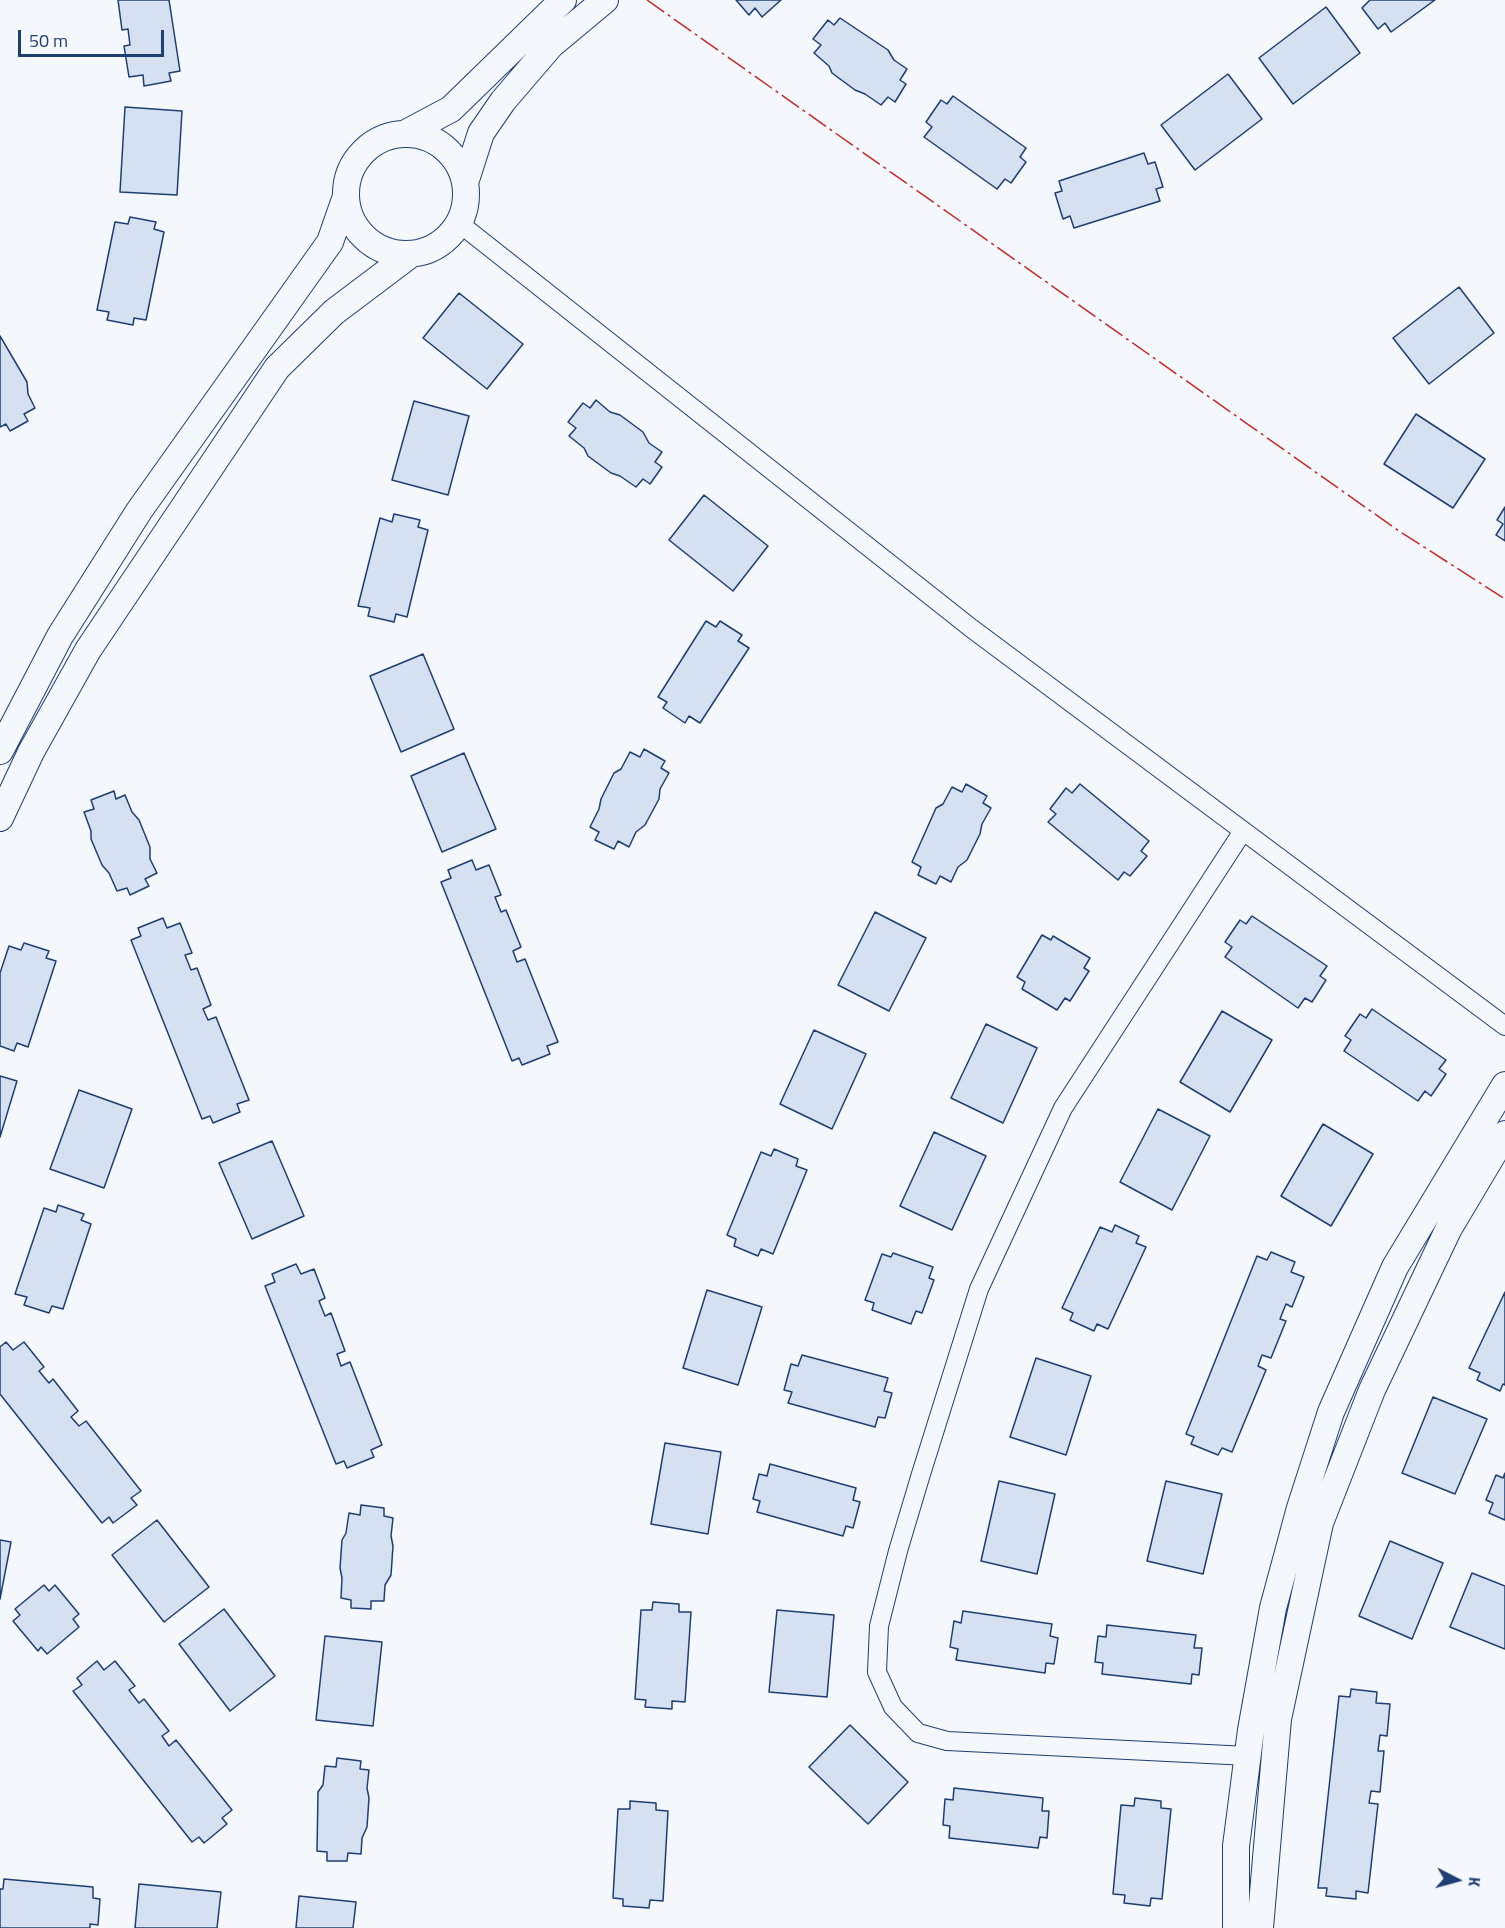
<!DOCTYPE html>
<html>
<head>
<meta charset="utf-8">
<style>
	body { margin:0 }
	#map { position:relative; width:1505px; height:1928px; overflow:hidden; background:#f4f7fb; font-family:"Titillium Web",sans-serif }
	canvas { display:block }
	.north { position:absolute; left:1427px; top:1850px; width:60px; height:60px; -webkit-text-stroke:4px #f4f7fb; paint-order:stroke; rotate:96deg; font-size:16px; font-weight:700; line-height:24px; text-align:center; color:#1d3f73 }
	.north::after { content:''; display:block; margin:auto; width:21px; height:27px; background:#1d3f73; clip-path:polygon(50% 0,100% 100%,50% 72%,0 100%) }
	.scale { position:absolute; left:18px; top:30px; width:146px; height:27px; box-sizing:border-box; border:3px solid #1d3f73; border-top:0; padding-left:8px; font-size:18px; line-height:21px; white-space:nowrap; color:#1d3f73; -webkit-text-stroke:4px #f4f7fb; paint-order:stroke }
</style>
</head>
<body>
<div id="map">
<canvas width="1505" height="1928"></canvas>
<div class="north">K</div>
<div class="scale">50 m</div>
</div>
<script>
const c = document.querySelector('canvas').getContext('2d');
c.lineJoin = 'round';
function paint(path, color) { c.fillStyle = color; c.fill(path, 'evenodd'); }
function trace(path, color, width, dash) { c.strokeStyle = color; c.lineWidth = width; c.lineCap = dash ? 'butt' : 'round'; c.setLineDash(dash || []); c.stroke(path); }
const building = new Path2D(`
	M118,0H169L180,71L169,73L171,81L144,86L143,75L129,77L124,46L130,45L128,29L122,30Z
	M736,0H781L762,17L755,8L749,15Z
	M1370,0H1435L1391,32L1385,23L1378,29L1362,8Z
	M1326,7L1360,53L1293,104L1259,58Z
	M840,18L888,50L894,60L907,69L900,80L906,84L895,102L888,97L881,105L865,94L855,90L832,73L829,66L814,53L821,45L813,39L828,20L834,25Z
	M1228,74L1262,119L1195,170L1161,125Z
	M953,96L1026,148L1020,157L1026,162L1011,183L1005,179L997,189L924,137L932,127L926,122L941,100L947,104Z
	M125,107L182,111L177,195L120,192Z
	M1144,153L1148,164L1155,162L1163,187L1156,189L1160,201L1074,228L1070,216L1063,219L1055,193L1062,191L1059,181Z
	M130,217L156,222L154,229L164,232L146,320L134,318L133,325L107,320L109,312L97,310L115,222L128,224Z
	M1459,287L1494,333L1429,384L1393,338Z
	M459,293L523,344L487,389L423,338Z
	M0,336L27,382L28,394L35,408L24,414L28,421L10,431L6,424L0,427Z
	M596,400L610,412L620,415L643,432L649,443L662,452L655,462L662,467L650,484L643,479L636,487L620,476L611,473L588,456L584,448L569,436L576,428L568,422L583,403L590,408Z
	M414,401L469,416L448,495L392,480Z
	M1416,414L1485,459L1453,508L1384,464Z
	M704,495L768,546L733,591L669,540Z
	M1505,507V541L1496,535L1503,524L1497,520Z
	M394,514L420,520L418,527L428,530L407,617L396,614L394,622L368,616L370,608L358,606L380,518L392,522Z
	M706,621L716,627L720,621L742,635L738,641L749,648L700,723L689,716L685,723L663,708L667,702L658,697Z
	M423,654L454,729L401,752L370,676Z
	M644,749L665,761L661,768L669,773L660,789L659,799L645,825L636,832L629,847L618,841L614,849L595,840L599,832L590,827L599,809L601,799L614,773L621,769L630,752L640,757Z
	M464,753L496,829L442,852L411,776Z
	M966,784L987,796L983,803L991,808L982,824L980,834L967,860L958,867L951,882L940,876L936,884L918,875L921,867L912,862L936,808L943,804L952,787L962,792Z
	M1080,784L1149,841L1141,851L1147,856L1130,876L1124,872L1118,880L1048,822L1056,814L1050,809L1066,788L1072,793Z
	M114,791L116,799L125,795L132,812L139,820L150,847V859L157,873L145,879L149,886L130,895L127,888L117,891L109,873L102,865L91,839V831L84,812L94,809L91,800Z
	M472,860L476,870L489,865L501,895L495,897L501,912L506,910L521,947L513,951L517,962L525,959L558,1042L547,1046L550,1054L522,1065L519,1058L512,1061L441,882L451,878L448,870Z
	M875,912L926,938L889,1011L838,985Z
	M1252,916L1327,966L1320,976L1326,980L1312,1002L1305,998L1298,1008L1225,957L1232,947L1225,942L1240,920L1246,924Z
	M163,918L167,928L180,923L192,953L185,955L191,970L197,968L211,1005L203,1009L208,1020L216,1017L249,1100L237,1104L240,1112L213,1123L210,1116L202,1119L131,940L141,936L138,928Z
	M1042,935L1051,940L1053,936L1090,958L1084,968L1089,971L1070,1001L1065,998L1057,1010L1022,989L1025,982L1017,977Z
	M24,943L49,951L46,958L56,961L28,1047L17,1043L14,1051L0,1046V973L9,946L21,950Z
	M1372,1009L1446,1060L1439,1069L1446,1074L1431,1096L1425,1091L1418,1101L1344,1051L1351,1040L1345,1036L1360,1014L1366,1018Z
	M1222,1011L1272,1040L1230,1112L1180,1082Z
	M986,1024L1037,1048L1003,1123L951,1098Z
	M814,1030L866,1054L832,1129L780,1104Z
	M0,1076L17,1081L0,1137Z
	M79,1090L132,1109L104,1188L50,1169Z
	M1158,1109L1210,1136L1172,1210L1120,1182Z
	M1323,1124L1373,1154L1331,1226L1281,1196Z
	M934,1132L986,1156L952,1230L900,1206Z
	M272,1141L304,1216L252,1239L219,1163Z
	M774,1149L798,1159L796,1166L807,1170L773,1254L761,1249L758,1256L734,1246L736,1239L727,1235L761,1152L771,1156Z
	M58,1205L84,1214L81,1220L91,1224L63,1309L52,1306L49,1313L24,1305L27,1297L15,1294L44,1208L56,1212Z
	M1115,1225L1139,1236L1136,1243L1146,1247L1108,1329L1097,1324L1094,1331L1070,1320L1073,1313L1062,1308L1100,1227L1112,1232Z
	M1271,1252L1295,1262L1291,1272L1304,1277L1292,1307L1286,1304L1280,1319L1286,1321L1271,1358L1262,1355L1258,1366L1266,1370L1232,1452L1222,1448L1218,1455L1191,1444L1194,1437L1186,1434L1257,1256L1267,1260Z
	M893,1253L933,1267L929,1278L934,1280L922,1313L916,1311L911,1324L872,1310L874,1303L865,1300L882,1254L891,1257Z
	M296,1264L301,1274L314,1269L325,1298L319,1301L325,1316L331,1313L345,1351L337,1354L341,1366L350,1362L382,1445L371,1450L374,1457L347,1468L344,1461L336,1464L265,1286L275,1282L272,1274Z
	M707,1290L762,1307L738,1385L683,1368Z
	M1505,1292V1385L1503,1384L1500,1391L1477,1380L1480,1373L1469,1368Z
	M6,1342L13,1350L24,1342L44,1367L39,1371L49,1383L53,1379L78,1411L71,1417L79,1426L86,1421L141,1491L131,1498L137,1505L113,1523L109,1517L102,1523L0,1394V1347Z
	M802,1355L888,1378L884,1391L892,1393L885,1418L878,1417L875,1427L788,1403L792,1392L784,1390L791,1364L798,1366Z
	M1036,1358L1091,1376L1066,1455L1010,1437Z
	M1433,1397L1487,1419L1455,1494L1402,1473Z
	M665,1443L721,1452L708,1534L651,1524Z
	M770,1464L856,1488L853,1500L860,1502L853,1528L846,1526L843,1536L757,1512L760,1501L753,1499L759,1474L767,1476Z
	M1505,1473V1520L1489,1513L1493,1503L1486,1500L1496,1475L1503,1478Z
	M999,1481L1055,1494L1037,1574L981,1561Z
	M1166,1481L1222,1494L1203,1574L1147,1561Z
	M361,1505L384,1508V1516L393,1518L391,1536L393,1546L391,1575L385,1585L384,1601H371V1609L351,1608V1600L341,1598L342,1578L340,1568L342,1540L346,1533L349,1513L360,1515Z
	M157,1520L209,1587L164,1622L112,1555Z
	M0,1540L11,1542L0,1599Z
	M1390,1541L1443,1563L1412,1639L1359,1616Z
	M1472,1573L1505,1586V1649L1450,1627Z
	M44,1585L49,1591L55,1585L79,1614L73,1619L79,1627L47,1654L41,1647L38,1651L13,1621L20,1615L15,1609Z
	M653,1602L679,1604V1612H691L685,1702L672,1701V1709L645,1707L646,1700L635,1699L641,1610H652Z
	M224,1609L275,1676L230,1711L179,1644Z
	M777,1610L834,1615L827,1697L769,1692Z
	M963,1611L1052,1624L1050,1636L1058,1638L1054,1664L1046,1663L1045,1673L956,1660L958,1649L950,1647L954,1621L961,1623Z
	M1107,1625L1196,1635L1194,1648H1202L1199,1675L1192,1674L1191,1684L1102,1674L1103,1663L1095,1662L1098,1636L1106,1637Z
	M325,1636L382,1642L373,1726L316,1720Z
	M97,1661L104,1670L115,1661L135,1686L129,1690L139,1703L144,1699L169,1731L162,1736L169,1746L176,1740L232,1810L222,1818L227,1824L204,1843L199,1837L192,1842L73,1691L82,1685L77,1678Z
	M1351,1689L1377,1692L1376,1703L1390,1704L1387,1736L1380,1735L1378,1751H1384L1380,1792L1371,1791L1369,1803L1378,1804L1368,1893L1356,1891V1899L1326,1896L1327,1888H1318L1339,1696L1350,1697Z
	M850,1725L908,1782L868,1824L809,1767Z
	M337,1758L361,1761L360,1769L369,1770L367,1788L369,1798L367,1827L362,1838L361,1854L348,1853L347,1861H327V1852L317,1851L318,1792L323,1785L325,1766L336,1767Z
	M954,1788L1043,1798L1042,1811H1049L1047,1838L1040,1837L1038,1848L949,1838L950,1826L943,1825L945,1799L953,1800Z
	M1135,1798L1161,1801V1808L1171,1809L1162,1899L1151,1898L1150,1906L1124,1903L1125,1895L1113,1894L1121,1805L1134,1806Z
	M630,1801L656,1803V1810L668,1811L663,1901L650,1900L649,1908L623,1906V1899L613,1898L618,1809H630Z
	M4,1879L93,1887V1898L100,1899L98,1925L90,1924V1928H0V1889H3Z
	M139,1884L221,1892L217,1928H135Z
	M299,1896L356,1902L353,1928H296Z`);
const street = new Path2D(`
	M459,223L971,628L1505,1026
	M1243,831L1063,1108L979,1289L921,1474L898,1551L879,1626L877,1672L893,1707L918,1733L947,1741L1248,1756`);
const secondary = new Path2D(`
	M406,133L451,109L563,0
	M346 194a60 60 0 1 1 120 0a60 60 0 1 1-120 0Z
	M465,183L481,133L503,101L551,45L605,0
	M0,751L60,636L139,511L330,242L345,199
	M0,818L31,752L88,650L277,368L334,312L411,254
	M1236,1928V1846L1251,1730L1273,1608L1300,1508L1331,1412L1395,1267L1505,1085
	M1260,1928L1278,1719L1320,1523L1372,1390L1449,1228L1505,1134`);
const power = new Path2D(`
	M647,0L1399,531L1505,599`);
paint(building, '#d5e0f0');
trace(building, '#1d3f73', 1.5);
trace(street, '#1d3f73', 20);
trace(secondary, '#1d3f73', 28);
trace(street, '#f4f7fb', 18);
trace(secondary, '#f4f7fb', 26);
trace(power, '#c62828', 1.5, [21, 4.5, 3, 4.5]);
</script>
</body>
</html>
